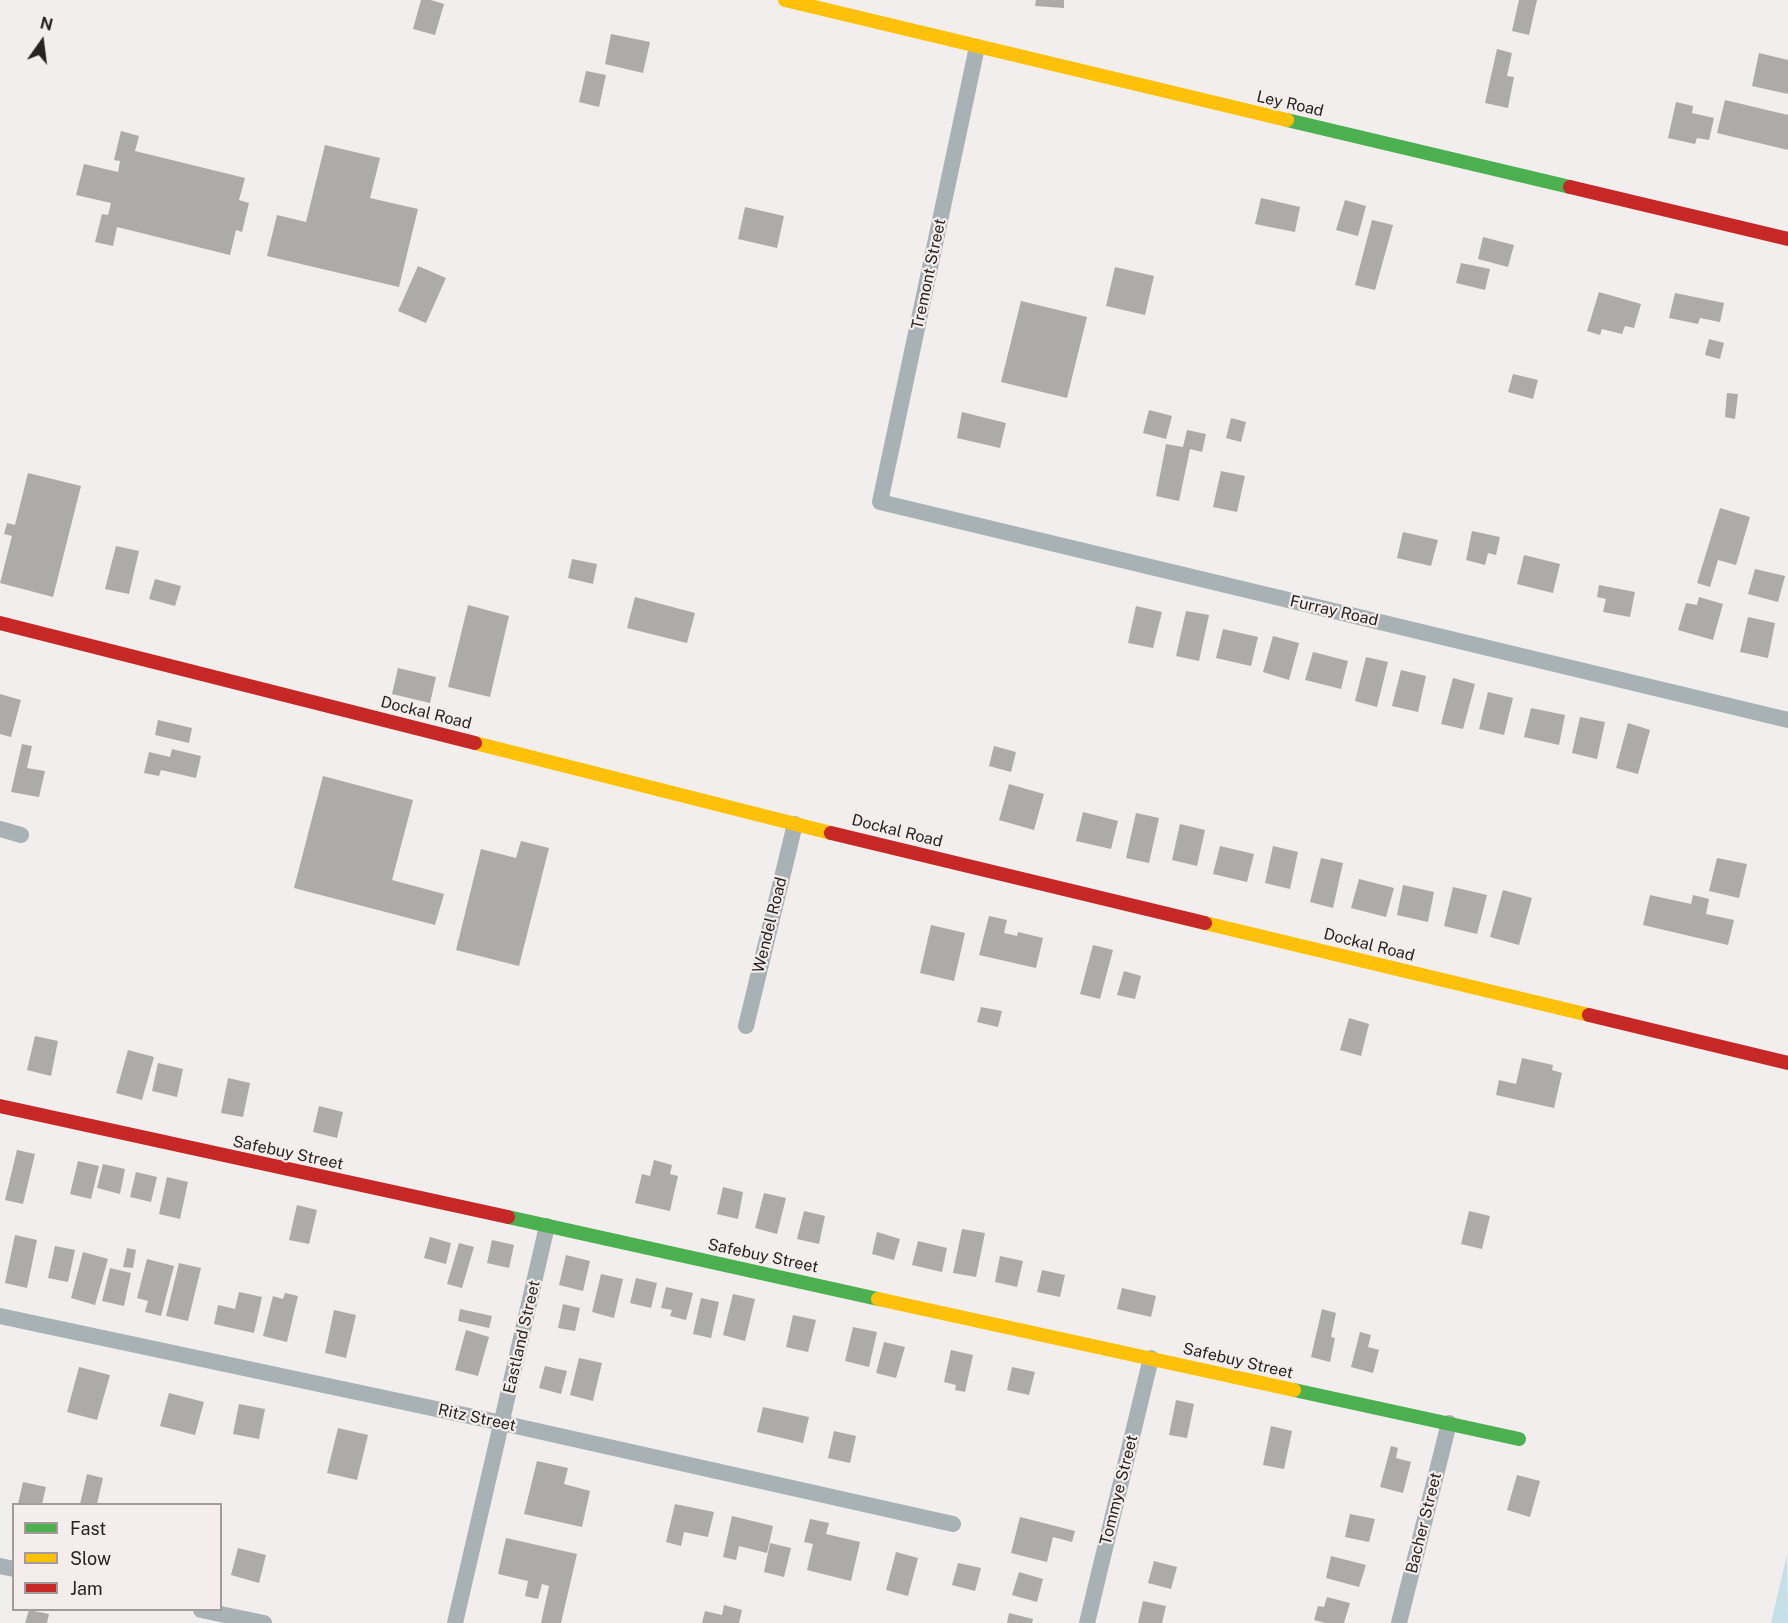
<!DOCTYPE html>
<html>
<head>
<meta charset="utf-8">
<style>
	body { margin:0 }
	#map { position:relative; width:1788px; height:1623px; overflow:hidden; background:#f2eeee; font-family:"Public Sans",sans-serif }
	canvas { display:block }
	.legend { position:absolute; left:12px; top:1503px; width:210px; height:108px; box-sizing:border-box; background:#f4edec; border:2px solid #a29c9c; margin:0; padding:8px 10px; list-style:none; font-size:18px; color:#262323 }
	.legend li { display:flex; align-items:center; gap:12px; height:30px }
	.legend b { width:30px; border:2px solid #a29c9c }
	.north { position:absolute; left:12px; top:12px; width:60px; height:60px; -webkit-text-stroke:4px #f4edec; paint-order:stroke; rotate:14deg; font-size:16px; font-weight:700; line-height:24px; text-align:center; color:#262323 }
	.north::after { content:''; display:block; margin:auto; width:21px; height:27px; background:#262323; clip-path:polygon(50% 0,100% 100%,50% 72%,0 100%) }
</style>
</head>
<body>
<div id="map">
<canvas width="1788" height="1623"></canvas>
<ul class="legend">
<li><b style="height:8px;background:#4caf50"></b>Fast</li>
<li><b style="height:8px;background:#ffc107"></b>Slow</li>
<li><b style="height:8px;background:#c62828"></b>Jam</li>
</ul>
<div class="north">N</div>
</div>
<script>
const c = document.querySelector('canvas').getContext('2d');
c.lineJoin = 'round';
function paint(path, color) { c.fillStyle = color; c.fill(path, 'evenodd'); }
function trace(path, color, width, dash) { c.strokeStyle = color; c.lineWidth = width; c.lineCap = dash ? 'butt' : 'round'; c.setLineDash(dash || []); c.stroke(path); }
function label(font, color, halo, rows, align = 'center') {
  c.font = font + ' "Public Sans",sans-serif'; c.lineWidth = 4.5; c.setLineDash([]); c.textBaseline = 'middle'; c.strokeStyle = halo; c.fillStyle = color; for (const [text, x, y, turn = 0] of rows) {
    c.save(); c.translate(x, y); c.rotate((+turn || 0) * Math.PI / 180); c.textAlign = isNaN(turn) ? turn : align; if (halo) c.strokeText(text, 0, 0); c.fillText(text, 0, 0); c.restore();
  }
}
const water = new Path2D(`
	M1787,1555L1788,1623H1771Z`);
const building = new Path2D(`
	M421,0H431L444,4L435,35L413,29Z
	M1036,0H1064V8L1035,6Z
	M1519,0H1537L1529,35L1512,31Z
	M611,34L650,42L643,73L605,64Z
	M1497,49L1512,53L1507,76L1514,77L1508,108L1485,103Z
	M1759,53L1788,60V94L1752,86Z
	M586,71L606,75L599,107L579,102Z
	M1725,100L1788,115V150L1717,133Z
	M1676,102L1693,106L1692,113L1714,118L1709,140L1697,138L1695,144L1668,138Z
	M121,131L139,136L135,151L245,178L239,200L249,203L242,232L236,230L230,255L117,227L113,246L95,242L102,214L108,215L111,203L76,195L84,164L118,172L120,161L114,160Z
	M325,145L380,158L370,198L418,209L399,287L267,256L277,215L306,222Z
	M1261,198L1300,207L1295,232L1255,224Z
	M1345,200L1366,206L1358,236L1336,230Z
	M745,207L784,216L777,248L738,239Z
	M1372,220L1393,225L1375,290L1355,285Z
	M1483,237L1514,245L1508,267L1478,259Z
	M1461,263L1490,269L1485,290L1456,283Z
	M418,266L446,278L426,323L398,311Z
	M1115,267L1154,276L1145,315L1106,306Z
	M1599,292L1641,304L1634,328L1625,326L1622,334L1602,329L1600,335L1587,331Z
	M1675,293L1724,303L1720,322L1700,318L1698,324L1669,318Z
	M1021,301L1087,317L1067,398L1001,382Z
	M1709,339L1724,343L1720,359L1705,355Z
	M1513,374L1538,380L1533,399L1508,392Z
	M1727,393L1738,394L1735,419L1725,417Z
	M1149,410L1172,416L1166,439L1143,433Z
	M962,412L1006,423L1000,448L957,438Z
	M1231,418L1246,422L1241,442L1226,438Z
	M1187,430L1206,434L1202,452L1190,449L1179,501L1156,496L1166,444L1183,447Z
	M1221,471L1245,476L1237,512L1213,507Z
	M28,473L81,486L53,597L0,583L12,536L4,534L7,523L15,525Z
	M1720,508L1750,517L1736,565L1718,560L1710,587L1697,583Z
	M1472,531L1500,537L1496,555L1488,553L1485,565L1466,560Z
	M1403,532L1438,540L1431,566L1397,558Z
	M116,546L139,551L129,594L105,589Z
	M1524,555L1560,564L1553,593L1517,584Z
	M572,559L597,564L593,584L568,578Z
	M1755,569L1785,576L1778,602L1748,594Z
	M155,579L181,586L175,606L149,599Z
	M1599,585L1635,592L1630,617L1603,612L1606,599L1597,597Z
	M635,597L695,613L687,643L627,628Z
	M1699,597L1723,604L1713,640L1678,630L1686,603L1697,605Z
	M468,605L509,616L490,697L448,687Z
	M1136,606L1162,612L1153,648L1128,643Z
	M1186,611L1209,615L1199,661L1176,656Z
	M1748,617L1775,623L1768,658L1740,652Z
	M1223,629L1258,637L1251,666L1216,658Z
	M1273,636L1299,643L1289,680L1263,672Z
	M1313,652L1348,661L1341,689L1305,680Z
	M1366,657L1388,662L1377,707L1355,701Z
	M398,668L436,677L430,703L392,694Z
	M1401,670L1426,676L1418,712L1392,706Z
	M1453,678L1475,684L1463,729L1441,724Z
	M1488,692L1513,698L1504,735L1479,729Z
	M0,694L21,700L11,737L0,734Z
	M1531,708L1565,715L1559,745L1524,737Z
	M1580,717L1605,722L1597,759L1572,753Z
	M158,720L192,728L189,743L155,735Z
	M1628,723L1650,730L1638,774L1616,768Z
	M22,744L32,746L27,768L45,771L39,797L11,792Z
	M994,746L1016,752L1011,772L989,766Z
	M172,749L201,756L196,778L161,770L159,776L144,773L149,752L170,757Z
	M323,776L413,800L392,880L444,894L435,925L294,888Z
	M1009,784L1044,794L1034,830L999,820Z
	M1083,812L1118,821L1111,849L1076,841Z
	M1136,813L1159,818L1149,863L1126,858Z
	M1180,824L1205,830L1197,866L1172,860Z
	M521,841L549,848L519,966L456,950L481,849L516,858Z
	M1220,846L1254,854L1247,882L1213,874Z
	M1273,846L1298,852L1290,889L1265,883Z
	M1321,858L1343,863L1333,908L1310,902Z
	M1717,858L1747,864L1739,898L1709,891Z
	M1359,879L1394,888L1386,917L1351,908Z
	M1403,885L1434,892L1428,922L1397,915Z
	M1453,887L1487,895L1477,934L1444,926Z
	M1503,890L1532,898L1519,945L1490,937Z
	M1650,895L1691,904L1693,895L1709,899L1706,914L1734,920L1728,945L1643,925Z
	M989,916L1007,920L1004,933L1017,936L1018,932L1043,938L1036,968L979,955Z
	M931,925L965,933L954,981L920,973Z
	M1093,945L1113,950L1100,999L1080,994Z
	M1124,971L1141,976L1135,999L1117,995Z
	M981,1007L1002,1011L998,1027L977,1022Z
	M1349,1018L1369,1024L1361,1056L1340,1050Z
	M35,1036L58,1041L51,1076L27,1070Z
	M128,1050L154,1057L142,1100L116,1093Z
	M1522,1058L1553,1065L1552,1070L1562,1073L1554,1108L1496,1095L1499,1080L1516,1084Z
	M158,1063L183,1069L177,1097L152,1091Z
	M228,1078L250,1083L243,1117L221,1113Z
	M319,1106L343,1112L337,1138L313,1132Z
	M17,1150L35,1154L23,1204L5,1200Z
	M654,1160L672,1165L670,1174L678,1176L670,1211L635,1203L642,1174L650,1176Z
	M78,1161L99,1166L91,1199L70,1194Z
	M103,1164L125,1169L120,1194L97,1188Z
	M136,1172L157,1177L151,1202L130,1197Z
	M167,1177L188,1182L180,1219L159,1214Z
	M723,1187L743,1192L738,1219L717,1214Z
	M764,1193L786,1198L777,1234L755,1228Z
	M297,1205L317,1210L309,1244L289,1240Z
	M804,1211L825,1216L819,1244L797,1239Z
	M1469,1211L1490,1216L1482,1249L1461,1244Z
	M962,1229L985,1233L976,1277L953,1273Z
	M877,1232L900,1239L894,1260L872,1254Z
	M15,1235L37,1240L27,1288L5,1283Z
	M430,1237L451,1243L446,1264L424,1258Z
	M492,1240L514,1245L509,1268L487,1263Z
	M918,1241L947,1248L942,1272L912,1265Z
	M459,1243L474,1247L462,1288L447,1284Z
	M55,1246L75,1250L68,1282L48,1278Z
	M127,1248L136,1250L133,1268L123,1267Z
	M83,1252L108,1259L95,1305L71,1298Z
	M566,1255L590,1261L583,1291L559,1285Z
	M1000,1256L1023,1261L1017,1287L995,1282Z
	M147,1259L174,1266L161,1316L145,1312L148,1301L137,1298Z
	M179,1263L201,1268L188,1321L166,1316Z
	M110,1268L131,1273L124,1306L102,1301Z
	M1042,1270L1065,1275L1060,1297L1037,1292Z
	M601,1274L623,1279L614,1318L592,1312Z
	M636,1278L657,1283L651,1308L630,1303Z
	M666,1287L693,1293L686,1320L670,1316L672,1310L661,1308Z
	M1122,1288L1156,1296L1151,1317L1117,1309Z
	M239,1292L262,1297L254,1333L214,1324L218,1305L235,1309Z
	M285,1293L298,1296L287,1342L263,1336L273,1296L283,1299Z
	M733,1294L755,1299L745,1341L723,1335Z
	M701,1298L719,1302L711,1338L693,1334Z
	M563,1304L580,1308L575,1331L558,1328Z
	M460,1309L492,1316L489,1328L458,1321Z
	M1322,1309L1336,1313L1331,1337L1335,1338L1330,1362L1311,1357Z
	M334,1310L356,1315L346,1358L325,1353Z
	M793,1315L816,1320L808,1352L786,1347Z
	M853,1327L877,1332L869,1367L845,1361Z
	M466,1330L489,1337L478,1376L455,1370Z
	M1360,1332L1371,1335L1368,1347L1379,1350L1373,1373L1351,1367Z
	M884,1342L905,1347L896,1378L876,1373Z
	M951,1350L973,1355L965,1392L955,1390L956,1385L944,1382Z
	M579,1358L602,1363L593,1401L570,1395Z
	M545,1366L567,1371L561,1394L539,1388Z
	M79,1367L110,1375L97,1420L67,1412Z
	M1012,1367L1035,1372L1029,1395L1007,1390Z
	M169,1393L204,1402L195,1435L160,1426Z
	M1176,1400L1194,1404L1187,1438L1169,1435Z
	M239,1404L265,1409L259,1439L233,1434Z
	M763,1407L809,1417L803,1443L757,1432Z
	M1271,1426L1292,1431L1284,1469L1263,1465Z
	M338,1428L368,1435L357,1480L327,1473Z
	M834,1431L856,1436L850,1463L828,1458Z
	M1391,1446L1398,1448L1396,1458L1411,1462L1403,1493L1380,1487Z
	M537,1461L568,1468L564,1484L590,1491L582,1527L524,1514Z
	M87,1474L103,1478L97,1504H80Z
	M1517,1475L1540,1481L1530,1517L1507,1510Z
	M23,1482L46,1487L42,1504H18Z
	M675,1504L714,1512L708,1537L684,1532L681,1546L666,1542Z
	M1350,1514L1375,1519L1369,1542L1345,1537Z
	M732,1516L773,1526L767,1553L739,1546L736,1560L723,1557Z
	M1020,1517L1075,1531L1072,1542L1053,1537L1047,1562L1011,1553Z
	M810,1519L829,1523L826,1534L860,1542L851,1581L807,1570L813,1544L804,1542Z
	M506,1538L577,1554L561,1623H541L549,1586L542,1584L538,1599L525,1596L528,1581L498,1574Z
	M770,1543L791,1548L784,1577L764,1572Z
	M238,1548L266,1555L259,1583L231,1575Z
	M896,1552L918,1558L908,1596L886,1590Z
	M1331,1556L1366,1565L1359,1587L1326,1578Z
	M1154,1561L1177,1567L1171,1589L1148,1583Z
	M958,1563L981,1568L975,1591L952,1585Z
	M1019,1572L1043,1579L1037,1602L1012,1595Z
	M1327,1597L1350,1603L1344,1623H1325L1314,1620L1318,1606L1324,1607Z
	M1143,1601L1166,1606L1162,1623H1138Z
	M724,1605L742,1610L739,1623H702L705,1611L722,1615Z
	M29,1610L49,1614L47,1623H25Z
	M1009,1613L1033,1619L1032,1623H1007Z`);
const street = new Path2D(`
	M977,47L880,502L1788,720
	M0,829L21,835
	M746,1026L795,824
	M0,1316L502,1423L953,1524
	M0,1566L14,1569
	M201,1610L264,1623
	M455,1623L547,1226
	M1087,1623L1151,1358
	M1399,1623L1449,1423`);
const fast = new Path2D(`
	M1287,120L1570,187
	M508,1217L878,1299
	M1294,1390L1519,1439`);
const slow = new Path2D(`
	M785,0L1287,120
	M475,743L831,833
	M1205,923L1589,1015
	M878,1299L1294,1390`);
const jam = new Path2D(`
	M1570,187L1788,239
	M0,623L475,743
	M831,833L1205,923
	M1589,1015L1788,1063
	M0,1106L508,1217`);
const streetNames = [
	["Ley Road",1290,104,13],
	["Tremont Street",929,274,-78],
	["Furray Road",1334,611,13],
	["Dockal Road",426,713,14],
	["Dockal Road",897,831,14],
	["Wendel Road",770,925,-76],
	["Dockal Road",1369,945,14],
	["Safebuy Street",288,1153,12],
	["Safebuy Street",763,1256,12],
	["Eastland Street",522,1337,-77],
	["Safebuy Street",1238,1361,13],
	["Ritz Street",477,1418,12],
	["Tommye Street",1119,1490,-76],
	["Bacher Street",1424,1523,-76]
];
paint(water, '#c4dfe8');
paint(building, '#adaaaa');
trace(street, '#a8b2b5', 16);
trace(fast, '#4caf50', 14);
trace(slow, '#ffc107', 14);
trace(jam, '#c62828', 14);
label('16px', '#262323', '#f4edec', streetNames);
</script>
</body>
</html>
